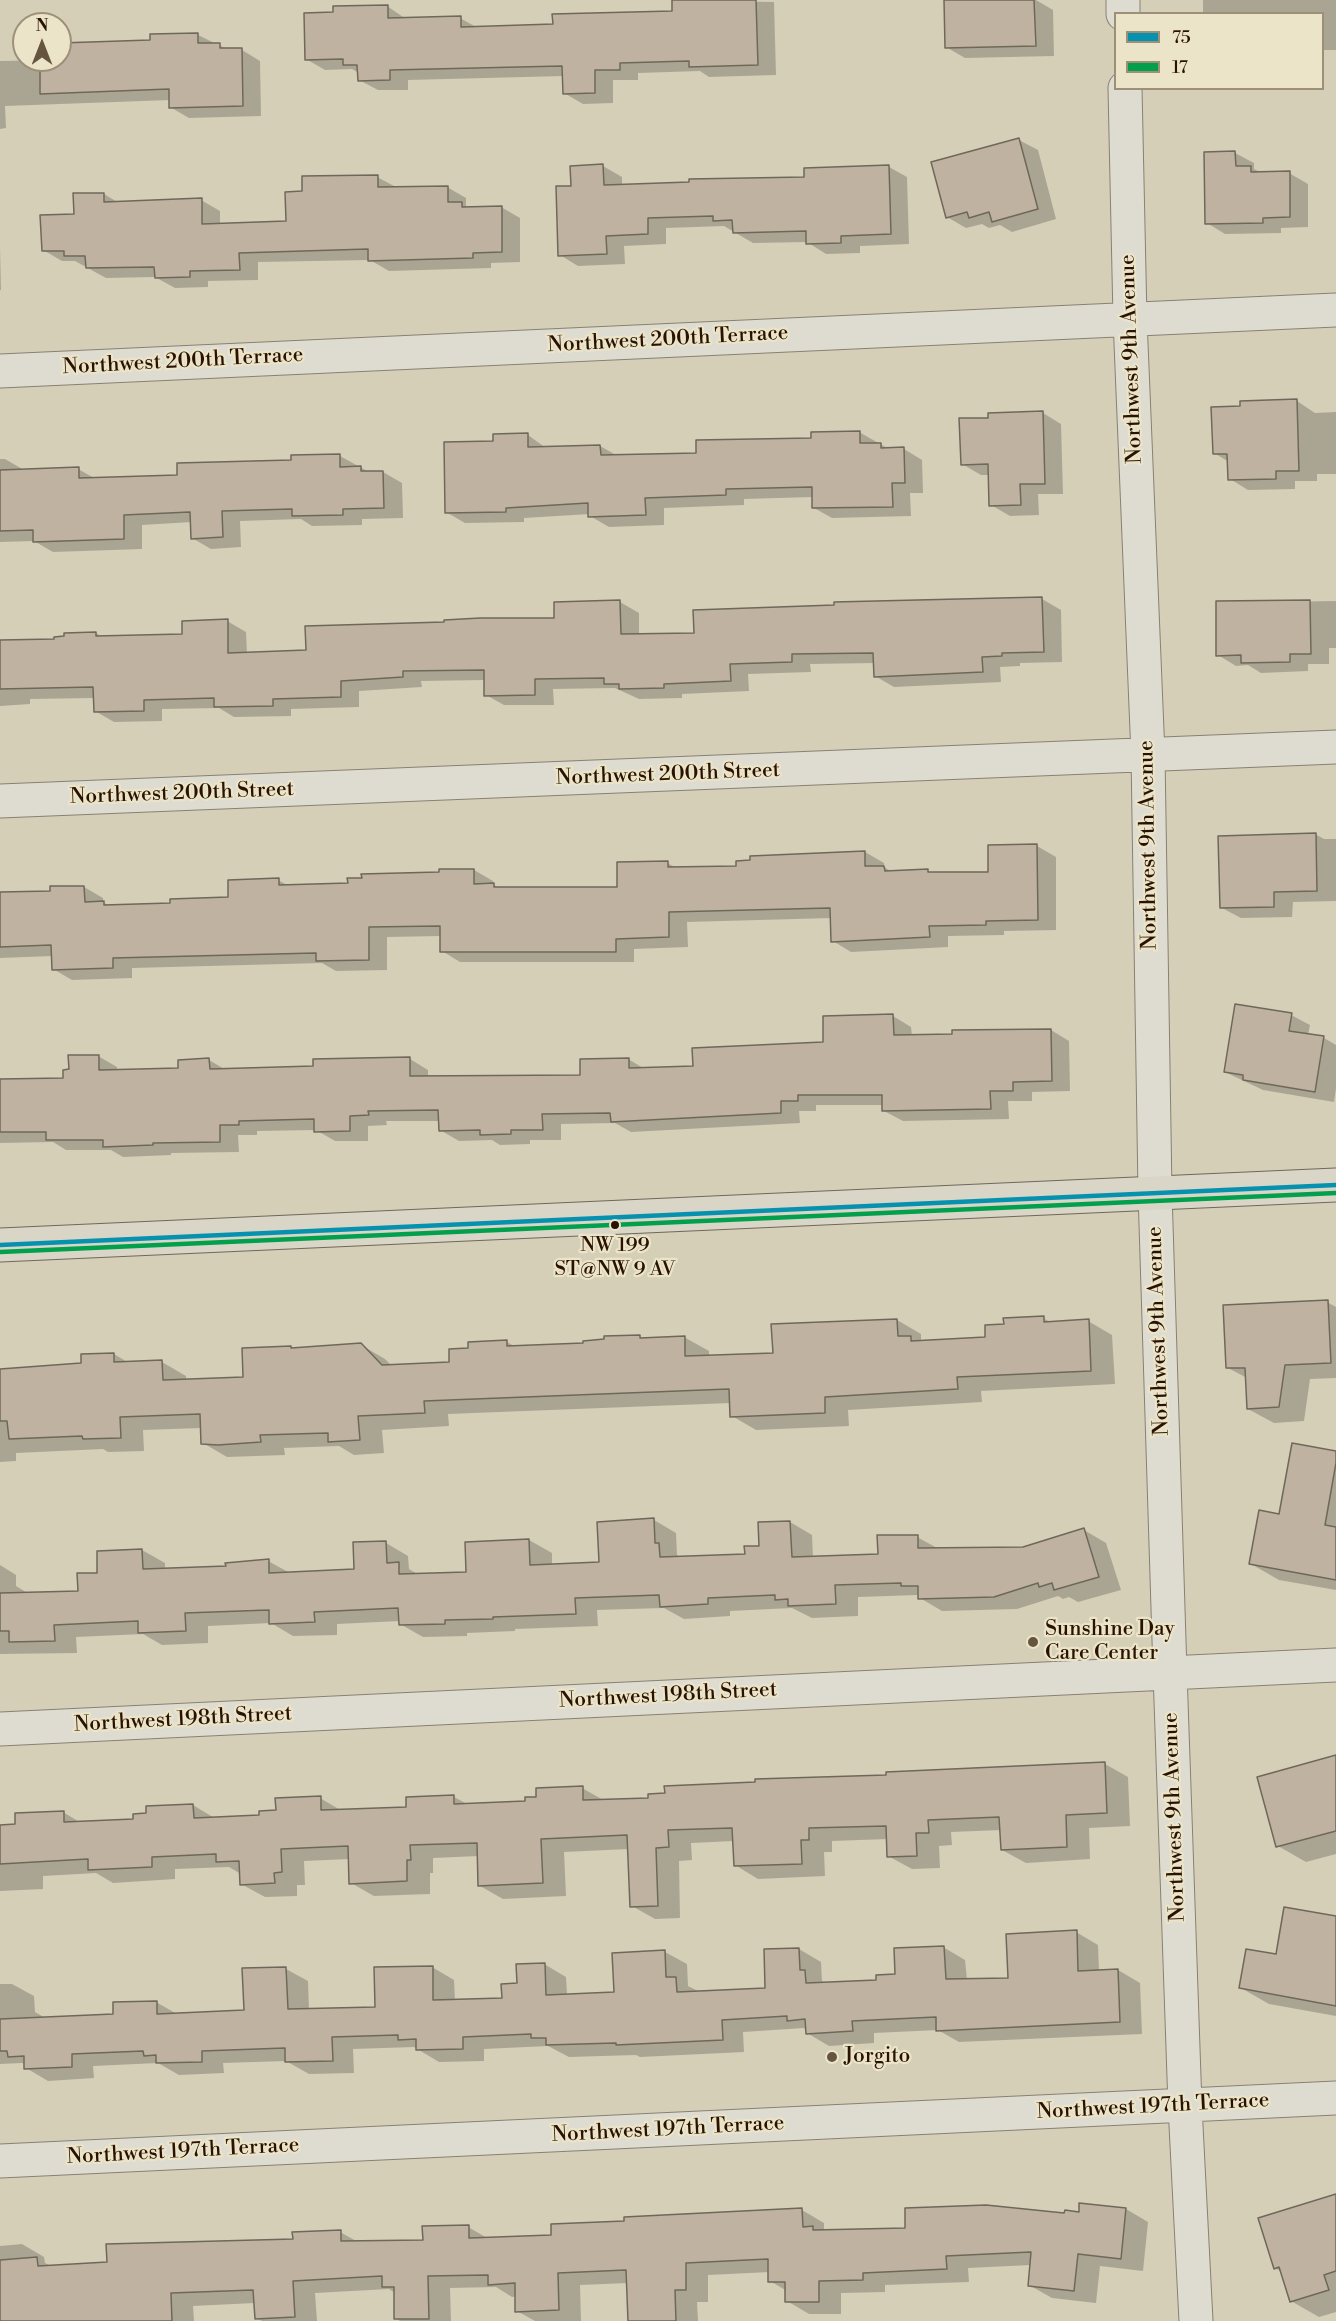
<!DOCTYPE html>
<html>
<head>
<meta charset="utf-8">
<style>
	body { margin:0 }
	#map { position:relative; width:1336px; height:2321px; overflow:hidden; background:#d5cfb8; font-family:"Libre Bodoni",serif }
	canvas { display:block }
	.legend { position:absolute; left:1114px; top:12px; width:210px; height:78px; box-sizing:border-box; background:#ece4c8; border:2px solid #9e9078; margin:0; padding:8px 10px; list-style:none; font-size:18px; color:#291300 }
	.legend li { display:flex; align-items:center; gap:12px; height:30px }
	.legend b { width:30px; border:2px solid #9e9078 }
	.north { position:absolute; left:12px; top:12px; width:60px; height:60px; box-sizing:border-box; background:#ece4c8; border:2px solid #9e9078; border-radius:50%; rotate:0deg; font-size:16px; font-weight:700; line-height:24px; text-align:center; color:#291300 }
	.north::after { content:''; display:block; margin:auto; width:21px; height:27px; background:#655540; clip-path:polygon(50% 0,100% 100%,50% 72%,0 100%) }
</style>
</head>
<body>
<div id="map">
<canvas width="1336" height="2321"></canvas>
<ul class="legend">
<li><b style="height:8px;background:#0692af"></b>75</li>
<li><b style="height:8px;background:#029f4d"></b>17</li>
</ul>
<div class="north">N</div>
</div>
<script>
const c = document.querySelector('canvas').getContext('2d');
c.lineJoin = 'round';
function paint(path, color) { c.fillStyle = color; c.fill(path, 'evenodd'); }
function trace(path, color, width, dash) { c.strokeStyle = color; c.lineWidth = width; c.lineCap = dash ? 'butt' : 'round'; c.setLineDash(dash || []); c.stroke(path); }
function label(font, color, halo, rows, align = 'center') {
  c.font = font + ' "Libre Bodoni",serif'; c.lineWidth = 4.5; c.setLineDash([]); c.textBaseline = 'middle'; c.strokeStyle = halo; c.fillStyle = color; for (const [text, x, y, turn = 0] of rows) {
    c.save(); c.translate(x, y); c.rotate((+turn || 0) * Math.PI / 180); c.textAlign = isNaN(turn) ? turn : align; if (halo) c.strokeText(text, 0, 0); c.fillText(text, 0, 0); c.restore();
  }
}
const shadow = new Path2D(`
	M673,0L774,2L776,75L709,77L700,71L638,73V80H613V103L583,104L564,93V76L408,80V90H378L359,80V73L352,69L325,70L306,59L334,13L387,6L406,19L460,18L478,28L554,26L673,13Z
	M995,0H1036L1053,10L1054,56L965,58L946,47Z
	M1203,0H1336V50H1322V14H1203Z
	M198,35L229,50H242L260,61L261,116L189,118L170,107V100L5,106L6,128L0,129V61L60,60V45L151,42Z
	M1019,140L1038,150L1056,219L1012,232L1000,225L989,228L982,224L966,228L947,217Z
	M1235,153L1254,163V169L1262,173H1289L1308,184V227L1281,228V233L1225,234L1207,223Z
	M603,166L622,177V186L806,179L889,167L907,177L909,244L860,246V253L826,254L807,242L753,243L724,226L666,228V244L624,246L625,264L578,266L560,255L572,187Z
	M377,177L396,187H447L466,198V206L469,208L501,207L520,218V262L491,263V268L389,271L370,260L258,262V280L208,281V287L175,288L155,277L106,278L75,261H62L43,250L76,215L104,194L119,203L201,200L220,211V225L287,223L304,193Z
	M0,247L1,290H0Z
	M1297,401L1315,413L1336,412V474H1317V481H1295V489L1248,490L1230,479L1229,462L1214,453L1242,408Z
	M1043,413L1061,424L1063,494H1038L1039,515L1010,516L991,505L990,475H981L962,464L990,419Z
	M859,432L889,449H904L922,460L923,493H910L911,516L832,518L814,508L813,497L744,499V505L664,508V525L609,527L590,516V514L524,518V522L465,523L446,512L494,442L528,435L546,448L600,446L618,456L698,454Z
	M340,456L369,472H383L402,483L403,518L362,519V525L312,526L301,519L240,521L241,547L211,549L192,538V522L142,525V549L53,552L34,541L0,542V459H5L24,470L78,469L96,479L179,477Z
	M1042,599L1061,610L1062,662L1020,663V666L1000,667L1001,682L894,687L875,676V663L810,664L811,672L748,674L749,691L682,694V698L639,699L615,688L553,689L554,705H504L486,695L485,680L421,681L422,687L359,691V707L291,709V716L234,717L219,708L162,709V721L114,722L95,711V698L30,699V704L0,706V642L55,640L96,633L102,637L184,636L227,621L246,632L247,654L307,652L556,619L620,602L639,613V635L696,634Z
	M1336,601V648H1329V664H1308V671L1261,673L1248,665L1236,666L1218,655L1217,603Z
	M1315,834L1324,839H1336V901L1293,902L1292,917L1241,918L1222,908Z
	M1037,846L1056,857V930L1004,931V935L948,936V947L851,952L833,941L832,918L687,922L688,947L634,949V962H460L442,951L441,936L387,937V970L336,971L322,963L132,968V978L72,980L53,969V956L0,958V893L51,892L84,887L103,898V902L109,906L172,904L230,899L278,880L289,886L350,885L441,873V871L474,870L493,881V884L500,889H619L667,863L677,868L738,867L865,852L884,863V867L892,872L990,873Z
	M1291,1015L1310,1025L1308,1035L1324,1038L1336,1045V1088L1334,1102L1263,1090L1225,1072Z
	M893,1016L911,1027L912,1036L1051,1030L1069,1041L1070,1091L1032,1092V1101H1008L1009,1119L903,1121L884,1111V1105H816V1111H799L800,1123L631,1132L615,1123L561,1124V1140H530V1144L500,1145L492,1140L459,1141L440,1130V1121H386L387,1125L368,1126V1141H335L316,1130L257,1131V1135H238L239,1152L171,1153V1155L123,1157L111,1150H66L53,1142L0,1143V1081L64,1079L98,1056L117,1067V1071L180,1070L209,1060L226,1070L315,1068L410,1059L428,1070V1077L581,1076L628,1059L645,1069L695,1067L825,1044Z
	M1327,1302L1336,1307V1378L1310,1379L1304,1421L1274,1423L1248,1409L1247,1378L1228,1368Z
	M1043,1318L1052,1323L1088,1321L1112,1335L1115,1384L981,1391L982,1402L848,1410L849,1426L756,1430L732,1416L731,1403L448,1414L449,1426L382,1430L384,1453L354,1455L339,1446L284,1448L285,1455L227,1457L203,1443L202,1428L143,1430L144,1451L108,1452L103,1449L16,1453V1461L0,1462V1370L83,1365L82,1355L114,1354L129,1363L162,1362L186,1376V1381L245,1378L294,1349L361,1345L385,1359L392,1366L451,1364L470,1349V1343L507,1342L516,1347L584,1344L639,1337L644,1339L684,1337L709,1351V1357L775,1354L897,1320L921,1334V1342L987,1338L1005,1325Z
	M1336,1453V1590L1279,1580L1251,1564L1281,1516Z
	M654,1520L676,1533L677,1555L682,1558L746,1555L760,1547L790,1522L812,1535L813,1558L879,1555L917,1537L939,1549L1024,1548L1084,1530L1106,1543L1121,1590L1078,1602L1069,1597L1063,1599L1058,1596L1017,1609L942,1611L920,1598L918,1595L858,1597V1616L812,1618L792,1608L730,1611V1616L684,1619L664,1608L597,1610L598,1626L515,1629V1631L467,1633V1636L423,1637L400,1624V1621L337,1624V1635L293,1636L271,1623L208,1626V1643L162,1645L143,1634L76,1637L77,1653L0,1654V1565L16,1575V1586L29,1594L79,1592L99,1574L142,1550L165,1563V1570L227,1567L268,1561L290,1573L356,1570L386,1543L408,1556L409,1569L419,1575L467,1573L466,1543L529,1540L552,1553V1566L600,1563Z
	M1336,1757V1854L1306,1862L1278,1846Z
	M1105,1764L1128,1777L1130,1826L1089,1828L1090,1859L1026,1863L1002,1850L1001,1830L951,1832L952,1845L939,1846L940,1868L912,1869L888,1856V1839L832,1841V1852H824L825,1876L758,1879L735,1865L734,1841L691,1843L692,1860L679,1861L680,1918L655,1919L632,1906L629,1849L564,1852L566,1896L503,1899L480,1886L479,1856L433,1858V1873H430V1894L374,1896L351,1883L350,1859L304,1861L305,1885H297V1896L265,1897L241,1884V1874L229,1867L175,1869V1879L113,1883L96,1873L43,1876V1889L0,1891V1826L17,1825L63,1812L81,1823L134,1820L193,1805L216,1819L260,1817L320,1798L342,1811L408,1808L454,1797L469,1805L526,1803L582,1788L605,1801L649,1800L887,1776Z
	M1336,1918V2016L1269,2004L1241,1988L1277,1956Z
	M1076,1932L1098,1945L1099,1971L1118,1970L1140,1983L1142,2034L959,2042L938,2030L874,2033V2043L829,2046L807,2033L804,2028L743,2032L744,2052L640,2057L636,2055L569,2057L548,2046L484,2049V2061L439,2062L414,2047L353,2049L354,2073L309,2074L286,2061L223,2063L224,2073L179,2075L158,2063L93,2066L94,2078L48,2081L26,2068V2065L22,2063L0,2064V1984H12L34,1996L35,2012L47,2019L115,2016L156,2002L177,2014L245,2011L244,1970L286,1969L308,1981L309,2010L377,2008L432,1967L454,1980L455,2001L503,2000L544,1964L566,1977L567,1995L615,1993L665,1952L687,1964L688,1986L698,1991L767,1989L799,1949L821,1962L822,1981L827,1984L878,1982L897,1975L943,1947L965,1960L967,1980L1009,1979Z
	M1336,2195V2312L1319,2317L1291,2301L1282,2272L1275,2268Z
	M1126,2209L1148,2222L1143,2271L1100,2266L1096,2303L1052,2298L1029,2285L1031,2265L968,2268L969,2282L885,2285V2292L841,2293V2314H809L787,2301V2291L770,2281V2272L708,2275V2302H697L698,2321H630L628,2283L580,2285L581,2321H535L517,2311V2296L512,2297L496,2287L450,2288L451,2321H400L396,2318L395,2293L389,2289L315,2293L317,2321H262L256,2318L255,2303L193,2306L194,2321H0V2246L22,2244L44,2257L45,2263L51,2266L108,2263L294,2240L340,2232L358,2242L424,2241L468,2227L489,2239L553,2237L802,2210L824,2223V2232L907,2229Z`);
const building = new Path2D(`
	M672,0H756L758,65L689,67V61L620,63V70H595V93L563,94L562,66L390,70V80L358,81L357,65H343V59L305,60L304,13L333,12V6L388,5V18L461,16V27L553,24L552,14L672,11Z
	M944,0H1034L1036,46L945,48Z
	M198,33V43H220V48H242L243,106L169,108V89L40,94V60H60V43L150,40V34Z
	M1019,138L1038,209L992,222L989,212L969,218L967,212L946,218L931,162Z
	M1235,151L1236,166H1251V172L1290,171V217L1263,218V223L1205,224L1204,152Z
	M603,164L604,185L689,182V179L804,177V168L889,165L891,234L841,236V243L806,244V231L733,233L732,220L713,221V216L648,218V234L606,236L607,254L558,256L556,186H571L570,166Z
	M378,175V187L448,186V202H462V207L502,206V252L473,253V258L368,261V249L239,253L240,270L190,271V277L155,278L154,267L86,268L85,256H64V251H42L40,215L74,214L73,193H104V202L202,198V224L286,221L285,192L302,191V176Z
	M1297,399L1299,471H1276V479L1228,480L1227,454H1213L1211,407L1240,406V401Z
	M1043,411L1045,484H1020L1021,505L989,506L988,464L961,465L959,418H988V413Z
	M860,431V443H881V448L904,447L905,483H892L893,507L812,508V487L726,489V495L645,498L646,515L588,517V503L506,508V512L445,513L444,442L493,441V434L528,433V447L600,445L601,455L696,453V440L811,438V432Z
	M340,454V467L361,466V471H383L384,508L343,509V515L292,516V509L222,511L223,537L191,539L190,512L124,515V539L33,542V530L0,531V470L79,467V478L177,475V463L291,460V455Z
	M1042,597L1044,652L1002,653V656L982,657L983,672L874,677L873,653L792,654V662L730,664L731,681L664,684V688L619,689V684H604V678L535,679V695L484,696V670L403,671V677L341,681V697L273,699V706L214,707V698L144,700V711L94,712L93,687L0,689V640L54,639V637L64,636V633L96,632V636L182,634V621L228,619V653L306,650L305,626L444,622V620L480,618H554V602L620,600L621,634L694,633L693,610L834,605V602Z
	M1310,600L1311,654H1290V662L1241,663V655L1216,656V601Z
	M1316,833L1317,891L1274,892V907L1220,908L1218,836Z
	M1037,844L1038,920L986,921V925L929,926L930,937L831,942L830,908L669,912V937L616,939V952H440V926L369,927V960L316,961V953L113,958V968L52,970L51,945L0,947V892L50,891V886H84L85,902L104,901V905L170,903V899L228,897V880L279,878V885L348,883L347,878H362L361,874L439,872V869H474V884L494,883V887H617V862L668,861V867L736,866V861L750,860V856L865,851V866H884L885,871L928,869V872H988V845Z
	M1235,1004L1292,1013L1289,1031L1324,1036L1315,1092L1243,1080V1075L1224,1072Z
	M893,1014L894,1035L952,1034V1030L1051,1029L1052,1081L1013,1082V1091H990L991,1109L882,1111V1095H798V1101H781V1113L611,1122L610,1113L542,1114L543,1130H511V1134L480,1135V1130L439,1131L438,1110L368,1111L369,1115L350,1116V1131L314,1132V1119L239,1121V1125H220V1142L153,1143V1145L103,1147V1140H46V1132H0V1079L63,1078V1070L69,1069L68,1055H99V1070L178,1068V1060L209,1058L210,1069L313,1066V1059L410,1057V1076L580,1075V1059L629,1058V1068L693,1066L692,1048L823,1042V1016Z
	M1328,1300L1331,1363L1285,1365L1279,1407L1247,1409L1245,1368H1226L1223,1305Z
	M1044,1316V1322L1089,1319L1091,1371L957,1377L958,1389L825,1397V1413L730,1417L729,1389L424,1401L425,1413L358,1416L360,1440L328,1442V1433L260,1435L261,1442L218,1445L201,1444L200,1414L120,1417L121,1438L83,1439L82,1436L9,1439L7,1421H0V1369L81,1363V1354L114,1353V1362L162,1360L163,1380L243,1377L242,1348L291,1346V1348L361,1343L382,1365L449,1362V1349L468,1348V1342L507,1340V1346L583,1343V1341L604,1339V1336L640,1335V1338L685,1336V1356L773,1353L771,1324L897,1319L898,1336H911V1341L985,1337V1325L1004,1324L1003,1318Z
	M1292,1443L1336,1451V1463L1325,1525L1336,1527V1580L1249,1564L1259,1510L1279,1514Z
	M654,1518L655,1543H659L660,1557L745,1554L744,1546H759L758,1522L790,1521L792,1557L878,1554L877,1535H918V1548L1023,1547L1084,1528L1099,1577L1054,1590L1052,1583L1039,1587L1038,1583L994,1597L918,1599V1586H901V1583L835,1585L836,1604L788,1606V1599L775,1600V1595L708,1598V1604L660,1607L659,1595L575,1598L576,1614L493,1617V1619L445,1620V1624L399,1625L398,1608L314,1612L315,1622L269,1624V1610L185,1613L186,1631L138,1633V1621L54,1625L55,1641L9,1642V1631H0V1593L78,1591L77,1573H97V1551L142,1549L143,1569L226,1566L225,1563L269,1559V1573L354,1569L353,1542L386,1541L387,1563L399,1562V1574L466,1572L465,1542L529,1539L530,1565L599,1562L597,1522Z
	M1336,1755V1831L1276,1847L1257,1777Z
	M1105,1762L1107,1813L1066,1815L1067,1847L1001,1850L999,1817L928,1820L929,1833H916L917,1856L887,1857L886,1826L809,1828V1840H801L802,1864L734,1866L732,1828L668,1830L669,1847L656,1848L658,1906L630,1907L627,1835L541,1839L543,1883L478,1886L477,1843L410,1845L411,1860H407V1881L349,1884L348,1846L281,1849L282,1872L274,1873L275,1883L240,1885L239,1861L216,1862V1854L152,1857V1867L88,1870V1859L0,1864V1825L15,1824V1813L64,1811V1822L133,1819V1814L146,1813V1806L193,1804L194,1818L259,1815V1811L276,1810L275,1798L321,1796V1810L406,1807V1797L454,1795V1804L525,1801V1797H536V1788L583,1786V1800L648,1798V1794L665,1793L664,1786L755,1782V1779L886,1775V1772Z
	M1284,1907L1336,1916V2006L1239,1988L1246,1949L1276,1954Z
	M1077,1930L1078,1971L1118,1969L1120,2022L936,2031V2017L852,2021L853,2031L806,2034L805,2019L787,2021V2016L722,2020L723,2040L616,2045V2043L546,2045V2038H531V2034L463,2037V2049L416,2050V2039L398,2040V2035L332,2037L333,2061L285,2062V2048L202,2051V2062L156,2063V2055L144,2056L143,2051L72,2054V2067L24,2069V2056L8,2057L7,2051H0V2019L113,2014V2002L157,2001V2014L244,2010L242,1968L286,1967L288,2009L375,2007L374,1967L433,1966V2000L502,1998L501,1984L517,1983L516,1964L545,1963L546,1995L614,1992L612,1953L665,1950L666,1977H676L677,1992L765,1988L764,1949L799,1948L800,1970H805L806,1983L876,1980V1975L895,1974L894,1948L944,1946L946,1979L1008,1978L1006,1934Z
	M1336,2194V2271L1324,2275L1329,2290L1290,2302L1279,2267L1274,2269L1258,2218Z
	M1079,2203L1126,2208L1121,2259L1078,2254L1074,2291L1028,2286L1031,2252L946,2256L947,2269L863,2273V2280L819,2281V2302H785V2282H768V2259L686,2263V2290H675L676,2321H628L626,2270L558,2273L559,2310L515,2312V2283L488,2285V2275L428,2276L429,2319H394V2287H382V2276L293,2281L295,2317L255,2319L253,2290L171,2293L172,2321H0V2260L37,2257L38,2266L107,2262L106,2244L293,2239L292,2232L341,2230V2241L423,2240L422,2226L469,2225V2238L551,2235V2224L624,2221V2217L802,2208L803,2227L813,2226V2230L905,2228V2208L986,2205L1064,2213L1065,2210L1079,2212Z`);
const street = new Path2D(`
	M1123,0V14
	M1125,88L1130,319L1148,755L1155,1192L1170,1672L1185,2106L1196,2321
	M0,371L1336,310
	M0,801L1336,747
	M0,1729L1336,1665
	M0,2161L1336,2098`);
const primary = new Path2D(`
	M0,1245L1336,1185`);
const bus1 = new Path2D(`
	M0,1245L1336,1185`);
const bus2 = new Path2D(`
	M0,1252L1336,1193`);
const markers = [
	[615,1225,5,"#291300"],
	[1033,1642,6,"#655540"],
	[832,2057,6,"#655540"]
];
const busNames = [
	["NW 199",615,1246],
	["ST@NW 9 AV",615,1270]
];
const streetNames = [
	["Northwest 200th Terrace",668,340,-3],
	["Northwest 9th Avenue",1132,359,-92],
	["Northwest 200th Terrace",183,362,-3],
	["Northwest 200th Street",668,775,-2],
	["Northwest 200th Street",182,794,-2],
	["Northwest 9th Avenue",1149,845,-91],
	["Northwest 9th Avenue",1159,1331,-92],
	["Northwest 198th Street",668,1696,-3],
	["Northwest 198th Street",183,1720,-3],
	["Northwest 9th Avenue",1175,1817,-92],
	["Northwest 197th Terrace",1153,2107,-3],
	["Northwest 197th Terrace",668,2130,-3],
	["Northwest 197th Terrace",183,2152,-3]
];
const poiNames = [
	["Sunshine Day",1045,1630],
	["Care Center",1045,1654],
	["Jorgito",844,2057]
];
paint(shadow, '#0003');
paint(building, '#bfb2a0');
trace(building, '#6f685a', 1.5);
trace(street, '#888172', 35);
trace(primary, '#6f685a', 35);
trace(street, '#dedcd0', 33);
trace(primary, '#d9d5c7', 33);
trace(bus1, '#0692af', 4.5);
trace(bus2, '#029f4d', 4.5);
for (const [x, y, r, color] of markers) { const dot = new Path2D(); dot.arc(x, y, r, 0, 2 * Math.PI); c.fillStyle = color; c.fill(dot); trace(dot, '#ece4c8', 2); }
label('20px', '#291300', '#ece4c8', busNames);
label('21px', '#291300', '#ece4c8', streetNames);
label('21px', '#291300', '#ece4c8', poiNames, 'left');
</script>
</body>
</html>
